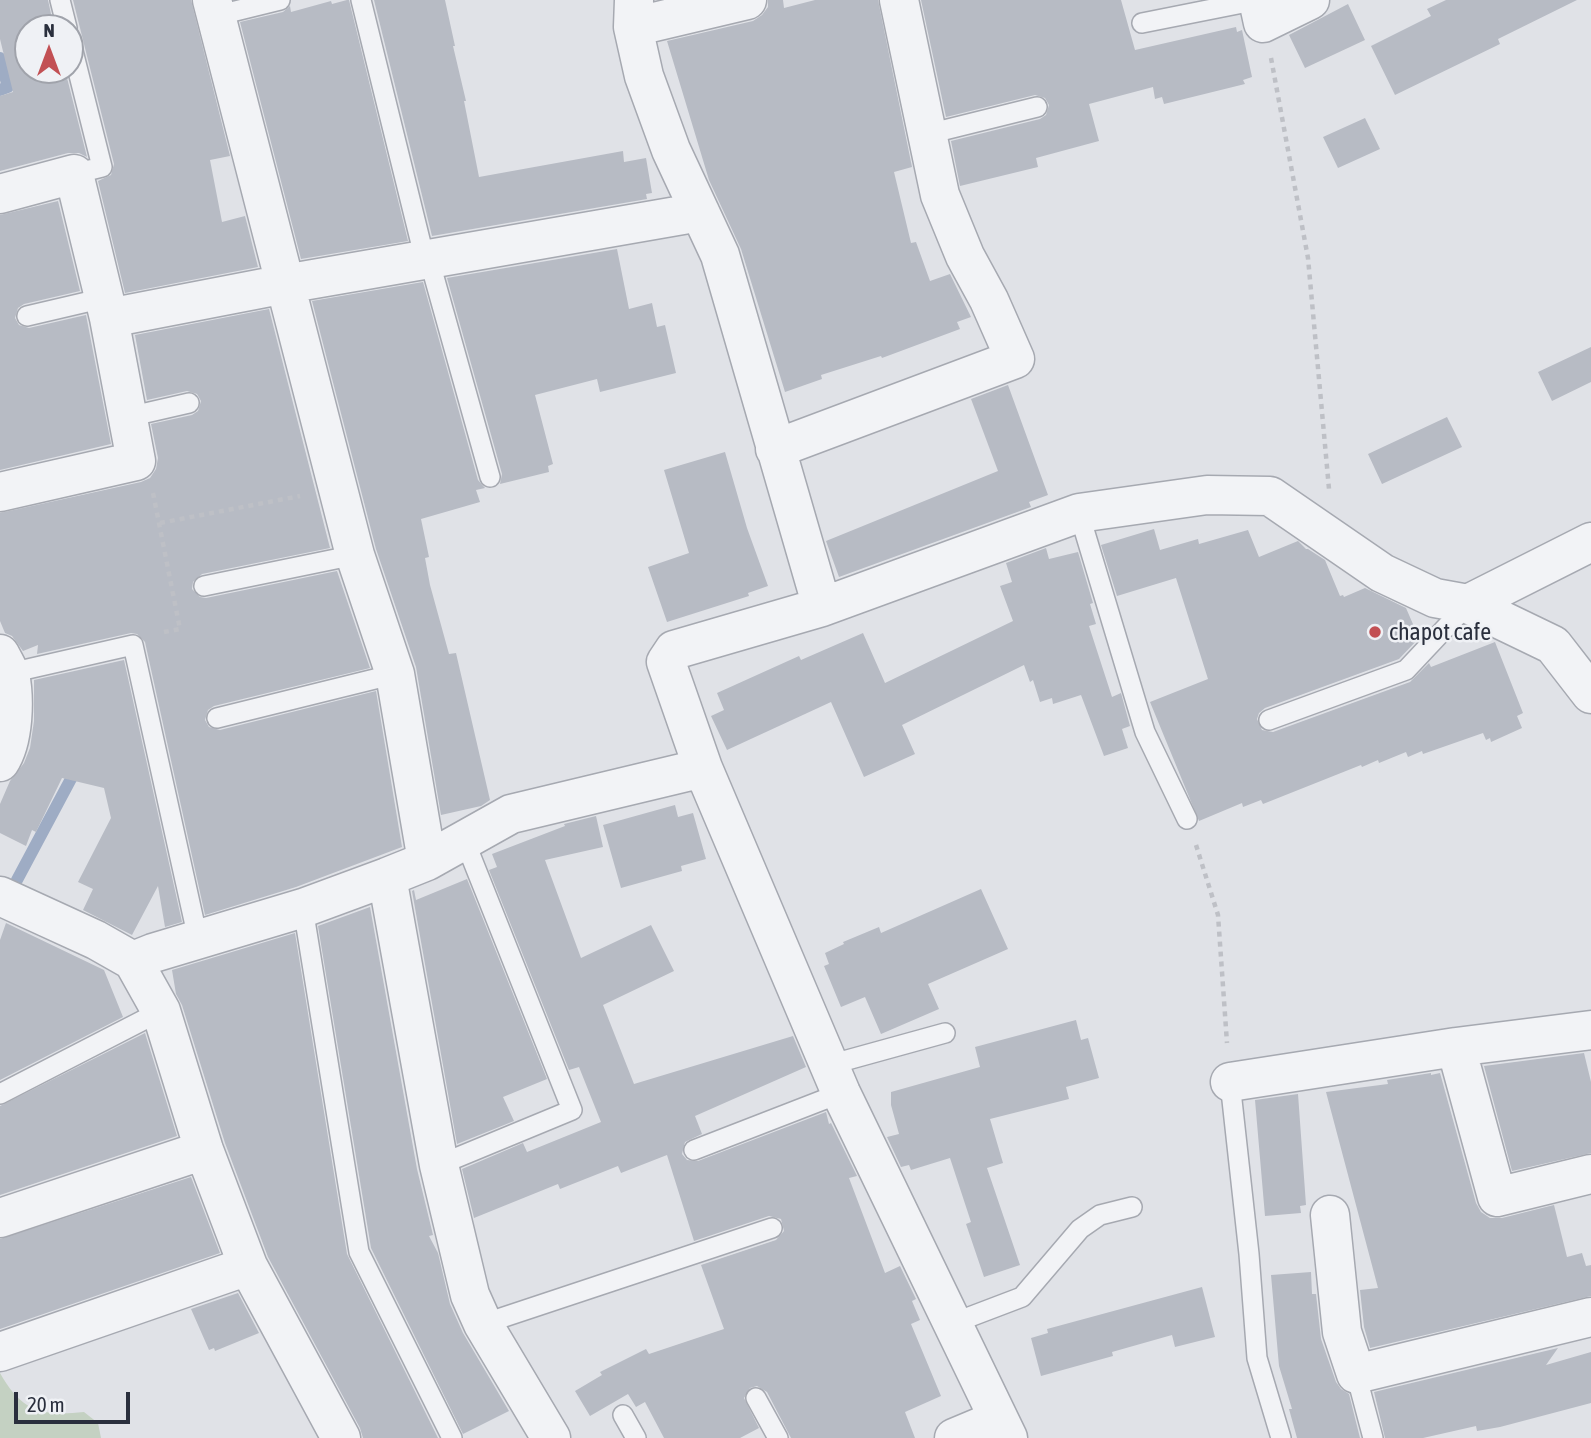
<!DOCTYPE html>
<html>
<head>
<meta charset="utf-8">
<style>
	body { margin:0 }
	#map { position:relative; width:1591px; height:1438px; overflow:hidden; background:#e0e2e7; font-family:"Asap Condensed",sans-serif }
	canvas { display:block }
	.north { position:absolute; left:14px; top:14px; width:70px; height:70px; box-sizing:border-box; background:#eff1f5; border:2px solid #a0a3ab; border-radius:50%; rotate:0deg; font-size:19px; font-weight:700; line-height:28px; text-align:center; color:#2a2f3d }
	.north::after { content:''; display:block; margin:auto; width:24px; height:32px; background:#c25054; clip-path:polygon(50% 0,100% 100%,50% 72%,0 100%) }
	.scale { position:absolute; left:14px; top:1392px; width:116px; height:32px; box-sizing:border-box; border:4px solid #2a2f3d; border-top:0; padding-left:9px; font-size:21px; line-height:24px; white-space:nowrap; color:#2a2f3d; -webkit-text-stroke:5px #eff1f5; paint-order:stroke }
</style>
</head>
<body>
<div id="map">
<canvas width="1591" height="1438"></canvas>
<div class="north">N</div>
<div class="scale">20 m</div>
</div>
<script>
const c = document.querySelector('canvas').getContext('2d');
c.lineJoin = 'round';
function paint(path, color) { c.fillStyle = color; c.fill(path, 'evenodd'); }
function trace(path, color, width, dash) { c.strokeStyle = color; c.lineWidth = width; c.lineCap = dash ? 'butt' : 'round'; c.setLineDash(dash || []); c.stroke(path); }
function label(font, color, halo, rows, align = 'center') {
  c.font = font + ' "Asap Condensed",sans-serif'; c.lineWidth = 5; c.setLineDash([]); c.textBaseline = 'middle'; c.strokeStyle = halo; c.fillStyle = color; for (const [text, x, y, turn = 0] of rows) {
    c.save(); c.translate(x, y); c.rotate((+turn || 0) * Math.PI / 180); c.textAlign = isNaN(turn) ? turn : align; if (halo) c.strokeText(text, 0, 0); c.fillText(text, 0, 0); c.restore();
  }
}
const green = new Path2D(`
	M0,1373C22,1412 41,1416 84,1412L98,1423L101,1438H0Z`);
const stream = new Path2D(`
	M0,58L8,87L0,90
	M17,880L73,775L74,764`);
const building = new Path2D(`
	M0,0H48L54,28H28V70H65L87,157L79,153H68L0,171V96L13,92L0,39Z
	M73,0H191L230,156L210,160L222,222L245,216L258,267L125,293L98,181L111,175L114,164Z
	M347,0H349L408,241L301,259L240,22L283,12L290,6L291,12L331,1L332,4Z
	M374,0H445L455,46H453L466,101H464L479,177L623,151L624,162L646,158L652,193L646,194L647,199L432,236Z
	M768,0H783L784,8L815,0H878L912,167L894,172L911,243L916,242L930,281L950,274L971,317L957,322L960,329L882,358L881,356L821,375L822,379L785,392L741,249L709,180L667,41L753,21L762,15L768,7Z
	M921,0H1121L1135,50L1236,27L1237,32L1242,30L1252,77L1243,80L1245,84L1164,104L1162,97L1155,99L1153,87L1089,104L1099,141L1036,158L1038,167L960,186L951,141L1040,119L1046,115L1049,105L1045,98L1035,95L946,117Z
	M1446,0H1577L1498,39L1500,44L1395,95L1371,46L1431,16L1427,9Z
	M1348,4L1365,40L1305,68L1289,35Z
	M1365,118L1380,149L1338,168L1323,137Z
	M58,201L80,291L24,304L18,308L15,318L19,325L29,328L86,315L111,444L0,470V215Z
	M617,249L629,309L652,303L657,327L665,325L676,373L600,392L597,379L535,395L553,464L548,466L549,472L500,484L502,474L447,278Z
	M423,282L478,480L485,488L476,490L480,502L421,519L429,557L425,558L430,585L449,654L456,653L490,800L481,806L441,815L416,667L376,549L312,301Z
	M269,309L330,548L202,574L193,582L192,589L200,597L206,598L337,571L370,668L214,706L208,710L205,720L209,727L220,730L376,691L402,847L296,887L205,915L145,642L137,634L131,633L37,654L38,645L23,651L12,636L5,633L0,621V513L141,482L150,478L156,469L158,458L151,424L192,415L198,411L201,401L197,394L187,391L147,400L135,335Z
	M1591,347V382L1552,401L1538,372Z
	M1008,385L1048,495L1029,502L1031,507L839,577L826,541L998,471L971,399Z
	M1447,417L1462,447L1382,484L1368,454Z
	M725,452L747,528L768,586L748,593L749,596L667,622L648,567L689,553L664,470Z
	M1154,529L1160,550L1198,539L1199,544L1248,530L1259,557L1298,541L1306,549H1308L1325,560L1340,596L1343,595L1344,597L1365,588L1406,608L1419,638L1399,659L1265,708L1259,713L1257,719L1262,730L1273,732L1410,682L1429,663L1431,667L1495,642L1523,713L1517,716L1522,728L1491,742L1490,738L1486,740L1483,733L1423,754L1422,751L1408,757L1406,752L1379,763L1378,760L1362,767L1361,765L1263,804L1261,800L1243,807L1242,803L1199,821L1150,702L1208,679L1176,578L1117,596L1101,545Z
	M1046,548L1049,559L1078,552L1093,603L1090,604L1096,624L1089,626L1112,697L1121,693L1130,726L1122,729L1128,748L1104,756L1081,695L1053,704L1052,698L1040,702L1033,680L1030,682L1024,665L902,725L915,754L864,777L831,702L727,750L711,716L724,710L717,693L799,656L801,660L863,633L885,683L1013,621L1000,586L1012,582L1006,563Z
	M124,660L182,922L165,927L158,886L132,935L83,910L93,889L78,882L111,818L104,788L62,778L36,832L32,830L26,846L0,833V804L10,781L24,763L30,748L34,721V680Z
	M675,805L678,817L693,813L706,859L681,866L682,871L621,888L603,825Z
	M596,816L603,847L545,860L581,958L651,925L674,971L603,1005L634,1084L793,1036L806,1067L695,1116L702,1134L685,1142L682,1154L687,1160L698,1161L826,1112L829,1124L831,1123L857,1176L849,1178L885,1273L900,1266L916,1299L912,1301L920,1320L911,1324L941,1396L905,1412L915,1438H791L767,1392L757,1386L750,1388L744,1398L759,1428L740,1438H664L645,1402L636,1407L628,1394L590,1416L575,1391L602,1375L600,1372L646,1349L649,1354L724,1329L701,1265L776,1240L784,1231L781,1219L769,1216L694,1241L667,1155L621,1173L618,1166L560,1189L558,1184L474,1218L462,1169L523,1143L527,1152L601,1122L579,1067L569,1070L489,870L497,867L492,854L565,826L564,824Z
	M467,879L547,1079L503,1097L514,1121L457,1144L412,891L414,890L416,900Z
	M981,889L1008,949L928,984L939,1009L881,1034L865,997L841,1007L824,966L829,964L825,953L844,944L843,942L879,927L881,933Z
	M370,907L417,1169L433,1235L429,1236L438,1253L450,1304L463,1333L509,1411L463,1434L371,1248L318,926Z
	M6,923L104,970L123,1017L0,1080V940Z
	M295,933L347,1254L438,1438H363L360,1428L268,1257L225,1143L182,1005L176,994L172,970Z
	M1076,1020L1081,1040L1088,1038L1099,1078L1066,1087L1069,1099L990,1119L1003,1163L987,1168L1020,1265L984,1277L966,1224L971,1222L950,1158L911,1170L909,1165L901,1167L887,1137L899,1134L891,1105V1092L980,1067L975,1047Z
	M145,1033L177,1136L0,1195V1106Z
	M1584,1053L1591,1082V1153L1512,1171L1484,1066Z
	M1431,1073V1075L1440,1073L1476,1203L1481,1212L1490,1218H1502L1554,1205L1567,1257L1582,1253L1586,1266L1591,1265V1296L1370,1348L1364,1327L1360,1290L1378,1288L1326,1092L1388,1084L1387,1080Z
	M1298,1094L1306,1205L1300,1206L1301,1213L1265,1216L1255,1100Z
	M191,1177L220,1253L0,1329V1239Z
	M1311,1272L1312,1294H1316L1321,1339L1336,1382L1341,1389L1349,1394L1360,1438H1297L1289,1409H1292L1279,1366L1271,1275Z
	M1202,1287L1215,1337L1175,1347L1172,1335L1112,1352L1113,1356L1041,1376L1031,1338L1048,1333L1047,1329Z
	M238,1293L259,1333L215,1351L214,1348L209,1350L191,1309Z
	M1558,1348L1546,1365L1591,1352V1403L1500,1427L1477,1431L1476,1426L1423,1438H1385L1374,1392Z`);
const path = new Path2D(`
	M1271,58L1308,258L1329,489
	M153,493L180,629L159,633
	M160,523L300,496
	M1196,845L1218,915L1227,1043`);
const lane = new Path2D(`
	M60,0L67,28
	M361,0L425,260
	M215,16L280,0
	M1142,23L1258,0
	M70,39L102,167L74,174
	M928,134L1037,107
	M429,259L490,477
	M27,316L104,298
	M128,417L189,403
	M1079,513L1145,732L1187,819
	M204,586L355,555
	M10,673L133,645L198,939
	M217,718L395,674
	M1269,720L1406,670L1468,604
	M303,908L359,1252L452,1438
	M829,1065L945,1033
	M1230,1082L1249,1254L1257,1358L1281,1438
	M0,1094L161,1011
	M694,1150L841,1093
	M439,1165L572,1110L464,839
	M483,1324L772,1228
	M951,1324L1022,1297L1080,1229L1100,1215L1132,1207
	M1356,1374L1373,1438
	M756,1398L778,1438
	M623,1415L636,1438`);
const street = new Path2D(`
	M212,0L355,555L395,674L427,861
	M634,0L633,27L644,76L671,150L720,255L822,607
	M1258,0L1263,23L1310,0
	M633,27L747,0
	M0,194L74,174L109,318L136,461L0,492
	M109,318L285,284L700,212
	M775,449L1015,359L989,300L965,256L940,195L899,0
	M1468,604L1591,542
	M0,654C3,660 8,668 10,674C15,699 14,741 0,762
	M387,877L439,1165L470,1295L483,1324L551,1438
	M0,896L96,940L133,961L161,1011L204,1150L248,1266L341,1438
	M133,961L153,953L303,908L387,877L427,861L511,814L703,768
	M1456,1047L1497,1197L1591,1174
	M1230,1082L1456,1047L1591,1030
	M1330,1215L1342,1332L1356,1374L1591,1317
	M0,1218L204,1150
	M0,1352L248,1266
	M954,1438L997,1420
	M1008,1438L841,1093L703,768L666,662L674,650L822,607L1079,513L1207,495L1270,496L1382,573L1435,598L1468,604L1553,645L1591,694`);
const markers = [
	[1375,632,7,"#c25054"]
];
const poiNames = [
	["chapot cafe",1389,632]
];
paint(green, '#c4d1c2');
trace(stream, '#9eacc4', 12);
paint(building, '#b7bbc4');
trace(lane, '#a6a9b1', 22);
trace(street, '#a6a9b1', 41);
trace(path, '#bec0c6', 4.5, [5, 5]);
trace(lane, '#f2f3f6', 19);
trace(street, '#f2f3f6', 38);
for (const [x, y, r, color] of markers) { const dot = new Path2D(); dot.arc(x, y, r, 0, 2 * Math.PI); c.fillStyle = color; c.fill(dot); trace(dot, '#eff1f5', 2.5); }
label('24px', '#2a2f3d', '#eff1f5', poiNames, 'left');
</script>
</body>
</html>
